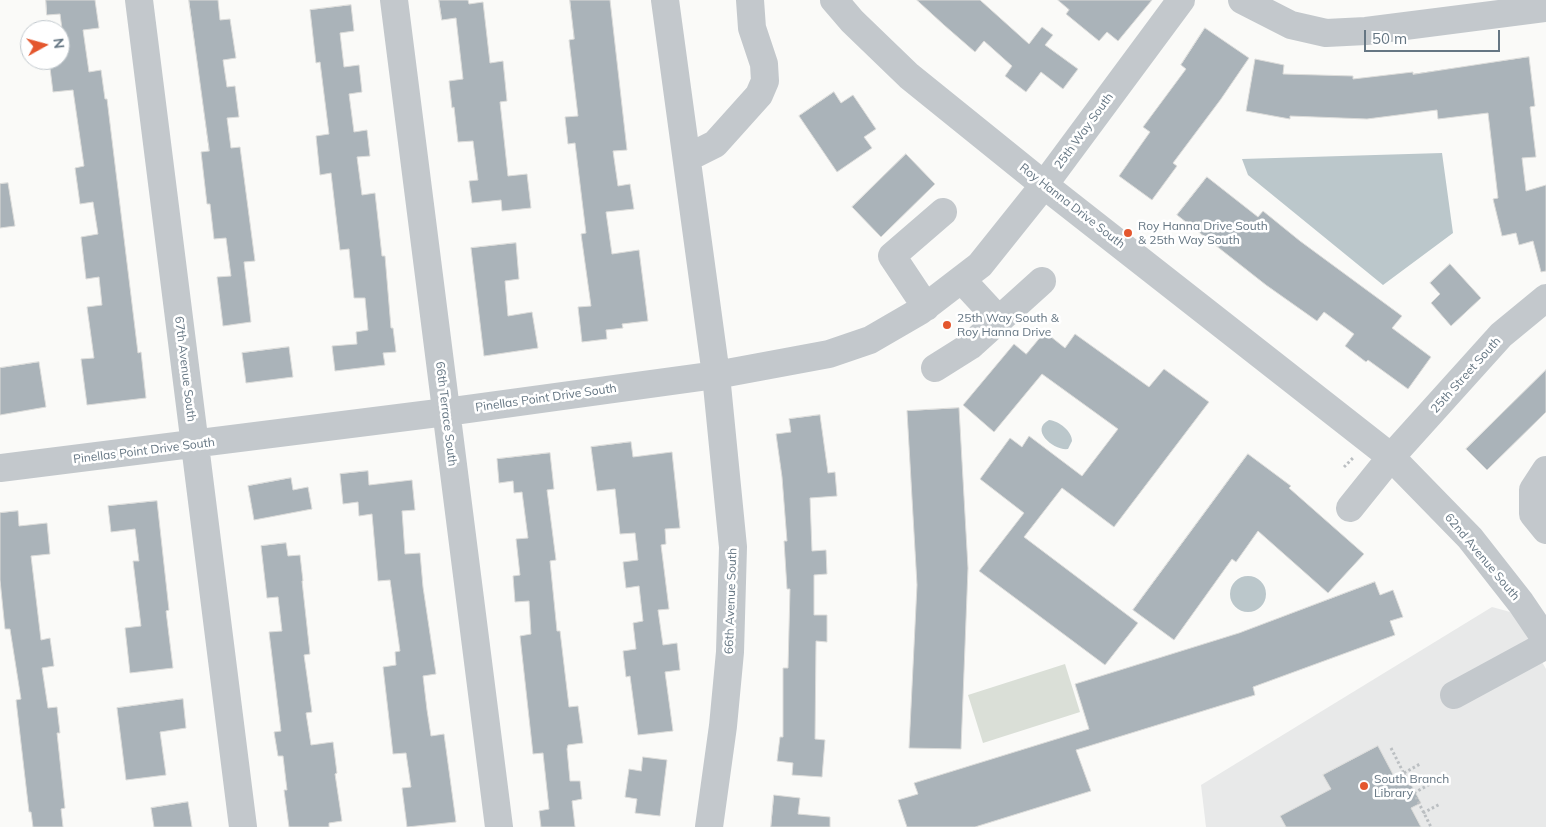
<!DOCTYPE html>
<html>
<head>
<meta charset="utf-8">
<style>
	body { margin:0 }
	#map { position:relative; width:1546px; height:827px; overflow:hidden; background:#fafaf8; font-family:Mulish,sans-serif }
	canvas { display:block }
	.north { position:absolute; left:20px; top:20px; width:50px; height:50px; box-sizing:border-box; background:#fff; border:1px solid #c1c8cd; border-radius:50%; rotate:83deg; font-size:14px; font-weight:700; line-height:20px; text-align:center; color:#657683 }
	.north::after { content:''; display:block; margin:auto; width:18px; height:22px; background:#e4572e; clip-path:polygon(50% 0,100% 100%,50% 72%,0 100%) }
	.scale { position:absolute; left:1364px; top:30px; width:136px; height:22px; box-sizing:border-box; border:2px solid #657683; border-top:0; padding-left:6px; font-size:15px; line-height:18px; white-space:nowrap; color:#657683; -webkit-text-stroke:4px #fff; paint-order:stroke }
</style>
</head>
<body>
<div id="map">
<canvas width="1546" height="827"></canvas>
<div class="north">N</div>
<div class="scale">50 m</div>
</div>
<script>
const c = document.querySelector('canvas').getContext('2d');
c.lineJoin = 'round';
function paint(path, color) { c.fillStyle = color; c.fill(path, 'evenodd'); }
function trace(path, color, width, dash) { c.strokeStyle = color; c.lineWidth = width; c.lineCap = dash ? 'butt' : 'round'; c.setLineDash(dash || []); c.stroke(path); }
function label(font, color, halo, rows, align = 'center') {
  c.font = font + ' Mulish,sans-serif'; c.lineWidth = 5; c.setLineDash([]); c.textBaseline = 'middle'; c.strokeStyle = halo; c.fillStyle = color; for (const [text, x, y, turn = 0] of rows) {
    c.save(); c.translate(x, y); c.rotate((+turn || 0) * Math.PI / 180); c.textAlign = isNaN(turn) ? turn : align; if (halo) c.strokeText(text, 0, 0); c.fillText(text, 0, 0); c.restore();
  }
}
const built = new Path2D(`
	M1492,607L1514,613L1546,669V827H1206L1201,785Z`);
const green = new Path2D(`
	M1065,664L1080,712L983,743L968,695Z`);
const water = new Path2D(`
	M1442,153L1453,233L1383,285L1248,175L1242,159Z
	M1049,420C1059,421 1072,431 1072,441L1068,449C1054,451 1029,430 1049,420Z
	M1230 594a18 18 0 1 1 36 0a18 18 0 1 1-36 0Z`);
const building = new Path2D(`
	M46,0H95L99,28L83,30L89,72L101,70L105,99H107L138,353L141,352L146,398L87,405L81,359L94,358L87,307L102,305L99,277L86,279L81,237L98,234L93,202L80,204L75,168L84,166L73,90L53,92L49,60H60V45L64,44L60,14L47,15Z
	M189,0H218L220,20L230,19L236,58L223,60L227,87L235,86L239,117L227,118L231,148L240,147L255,261L244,262L251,322L223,326L217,277L231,276L226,238L214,239L210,204H207L201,152L209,151Z
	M439,0H468L469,4L483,2L490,63L503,61L507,101L500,102L508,176L527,174L531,208L502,211L501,200L472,203L469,181L478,180L473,141L458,142L454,107L452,108L449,81L463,79L456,18L442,20Z
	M570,0H610L627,150L613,151L618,186L630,184L634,209L606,212L612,254L639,250L648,321L622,324L623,328L606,330L607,339L582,342L578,307L591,306L581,234L586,233L575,143L568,144L565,117L578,116L569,40L574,39Z
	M917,0H980L1029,44L1042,27L1053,35L1045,45L1078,69L1063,89L1041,72L1026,92L1005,76L1012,66L984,41L975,52L944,25Z
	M1058,0H1152L1118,41L1107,32L1099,41L1066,14L1069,10Z
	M351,5L354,31L340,33L344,67L359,65L362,92L349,94L354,132L367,130L370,156L357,157L362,195L375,193L382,256H385L391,328H393L396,352L383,353L385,365L335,371L332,346L357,344L356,332L368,330L365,298H354L349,249L340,250L331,173L320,175L316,136L329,134L320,62L316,63L310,10Z
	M1205,28L1249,58L1221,99L1173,163L1177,166L1152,200L1119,176L1150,132L1143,127L1186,69L1181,65Z
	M1529,57L1535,106L1530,107L1536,157L1522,158L1526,191L1546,185V271L1541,272L1533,241L1519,245L1516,233L1502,236L1493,199L1498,198L1488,113L1438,119L1437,110L1367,119L1290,116V119L1246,111L1255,59L1284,65L1283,74L1353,76V79L1413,72V74Z
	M834,92L841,103L853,95L876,129L864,137L872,148L837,172L799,116Z
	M906,154L935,184L881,237L852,207Z
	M1207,177L1258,217L1263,211L1300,241L1402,316L1392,328L1431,357L1408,389L1368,360L1366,362L1345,346L1354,334L1324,312L1317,321L1266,285L1177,215Z
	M8,183L15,226L0,228V184Z
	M516,243L519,279L505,281L508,316L532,312L538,348L484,356L471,248Z
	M1450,264L1481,298L1451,326L1431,303L1440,294L1430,283Z
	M1045,332L1065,348L1075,334L1149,387L1164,369L1209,402L1114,527L1062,488L1024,537L1138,623L1105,665L979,571L1024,513L980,479L1010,438L1022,447L1029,436L1082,476L1118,429L1042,374L994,432L963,405L1014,344L1026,354Z
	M289,347L293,377L246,383L242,353Z
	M39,362L46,407L0,415V368Z
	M1546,370V412L1487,470L1466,449Z
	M959,408L968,568L961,749L909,748L917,585L907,411Z
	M820,415L828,473L835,472L837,496L810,498L812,551L826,550L827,574L814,575V615H827V642L816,641L815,739L825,740L822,777L792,775L793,763L777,761L780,737H783V668H788L790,589H787L784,541H787L782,477L776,434L791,432L789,419Z
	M631,442L633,457L672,452L680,528L665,529L666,544L661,545L669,609L658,610L663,645L677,643L680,670L665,672L673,731L638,735L630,676L626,677L623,651L636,649L633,623L643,621L639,586L626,588L623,562L638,560L635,533L620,534L615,489L597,491L591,447Z
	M550,453L554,489L547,490L556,560L550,561L557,631H560L569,707L578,706L583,743L568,745L567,749L570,781H580L582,799L572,801L575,827H541L539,811L549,809L543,753L533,754L520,636L531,634L529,601L515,602L513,576L520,575L516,539L528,538L522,492L514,493L513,481L499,483L497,459Z
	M1248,454L1291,486L1289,488L1364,554L1328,593L1258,531L1236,562L1232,559L1174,640L1133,610Z
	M368,471L369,485L412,480L415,510L402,511L405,554L420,553L423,587L436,674L423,676L427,710L431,736L444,734L456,822L407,827L402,788L411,787L406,753L393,754L383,667L396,665L395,652L400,651L390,580L378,581L372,514L359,516L358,502L343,504L340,474Z
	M291,478L293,490L308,487L312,509L254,520L248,486Z
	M157,501L169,610L166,611L173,668L130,673L125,628L141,626L133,561H139L135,529L111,532L108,506Z
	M18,511L19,526L47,523L50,554L31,556L41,640L50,638L54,666L42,668L48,708L57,707L60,733H57L65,808L61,809L63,827H33L31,812H29L16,700L21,699L10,629H5L0,580V513Z
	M286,543L288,556L300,555L303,581H302L310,654L304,655L312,712L306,713L311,745L333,742L337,773L335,774L342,821L329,823V827H289L284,790H287L283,756H278L274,732L281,731L269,632L282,631L278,597L267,598L261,546Z
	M1375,582L1380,595L1393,590L1403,617L1390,621L1395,635L1253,687L1255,695L1076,750L1091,791L975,827H907L898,800L918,794L914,783L1089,729L1075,684L1239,633Z
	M183,699L186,728L160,732L166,775L126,780L117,708Z
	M1378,746L1397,782L1407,777L1421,803L1411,808L1421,827H1286L1280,816L1331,789L1323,775Z
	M643,757L667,760L660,816L635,813L637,799L625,797L629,769L641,771Z
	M774,795L800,798L798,814L830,817V827H771Z
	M188,802L192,827H154L151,808Z`);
const path = new Path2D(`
	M1344,467L1354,457
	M1391,748L1431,827
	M1404,773L1420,764
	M1414,793L1430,784
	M1404,795L1413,791
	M1423,813L1440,804`);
const minor = new Path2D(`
	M139,0L243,827
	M394,0L499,827
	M665,0L716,375L733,547L730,652L723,726L709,827
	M834,0L852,21L909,76L1044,185L1391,457L1470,538L1521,603L1546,640
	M1242,0L1291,25L1326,33L1366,31L1546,8
	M687,158L715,144L759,95L765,81L764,64L752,28L750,0
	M962,280L999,320
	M926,307L892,256L943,212
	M935,368L970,346L1042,281
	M0,468L446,412L716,375L829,354L870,340L920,311L980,265L1044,185L1181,0
	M1546,470L1533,490V514L1546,530
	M1350,508L1391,457L1501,335L1546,298
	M1454,695L1546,645`);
const markers = [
	[1128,233,5,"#e4572e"],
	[947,325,5,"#e4572e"],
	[1364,786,5,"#e4572e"]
];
const streetNames = [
	["25th Way South",1084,131,-54],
	["Roy Hanna Drive South",1072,206,38],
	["67th Avenue South",185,369,83],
	["25th Street South",1466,375,-48],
	["Pinellas Point Drive South",546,398,-8],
	["66th Terrace South",446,414,83],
	["Pinellas Point Drive South",144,451,-7],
	["62nd Avenue South",1482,557,50],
	["66th Avenue South",731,601,-88]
];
const poiNames = [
	["Roy Hanna Drive South",1138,226],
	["& 25th Way South",1138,240],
	["25th Way South &",957,318],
	["Roy Hanna Drive",957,332],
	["South Branch",1374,779],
	["Library",1374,793]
];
paint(built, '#e8e9e9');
paint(green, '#dadfd7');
paint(water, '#bbc7cb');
paint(building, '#aab3b9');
trace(building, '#dcdcda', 1);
trace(path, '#bbbfc2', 3, [2.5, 2.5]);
trace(minor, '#c3c8cc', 28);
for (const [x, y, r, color] of markers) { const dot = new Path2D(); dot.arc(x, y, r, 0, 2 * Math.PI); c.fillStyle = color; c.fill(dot); trace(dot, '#fff', 2); }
label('12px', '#657683', '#fff', streetNames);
label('12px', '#657683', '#fff', poiNames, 'left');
</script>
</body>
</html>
